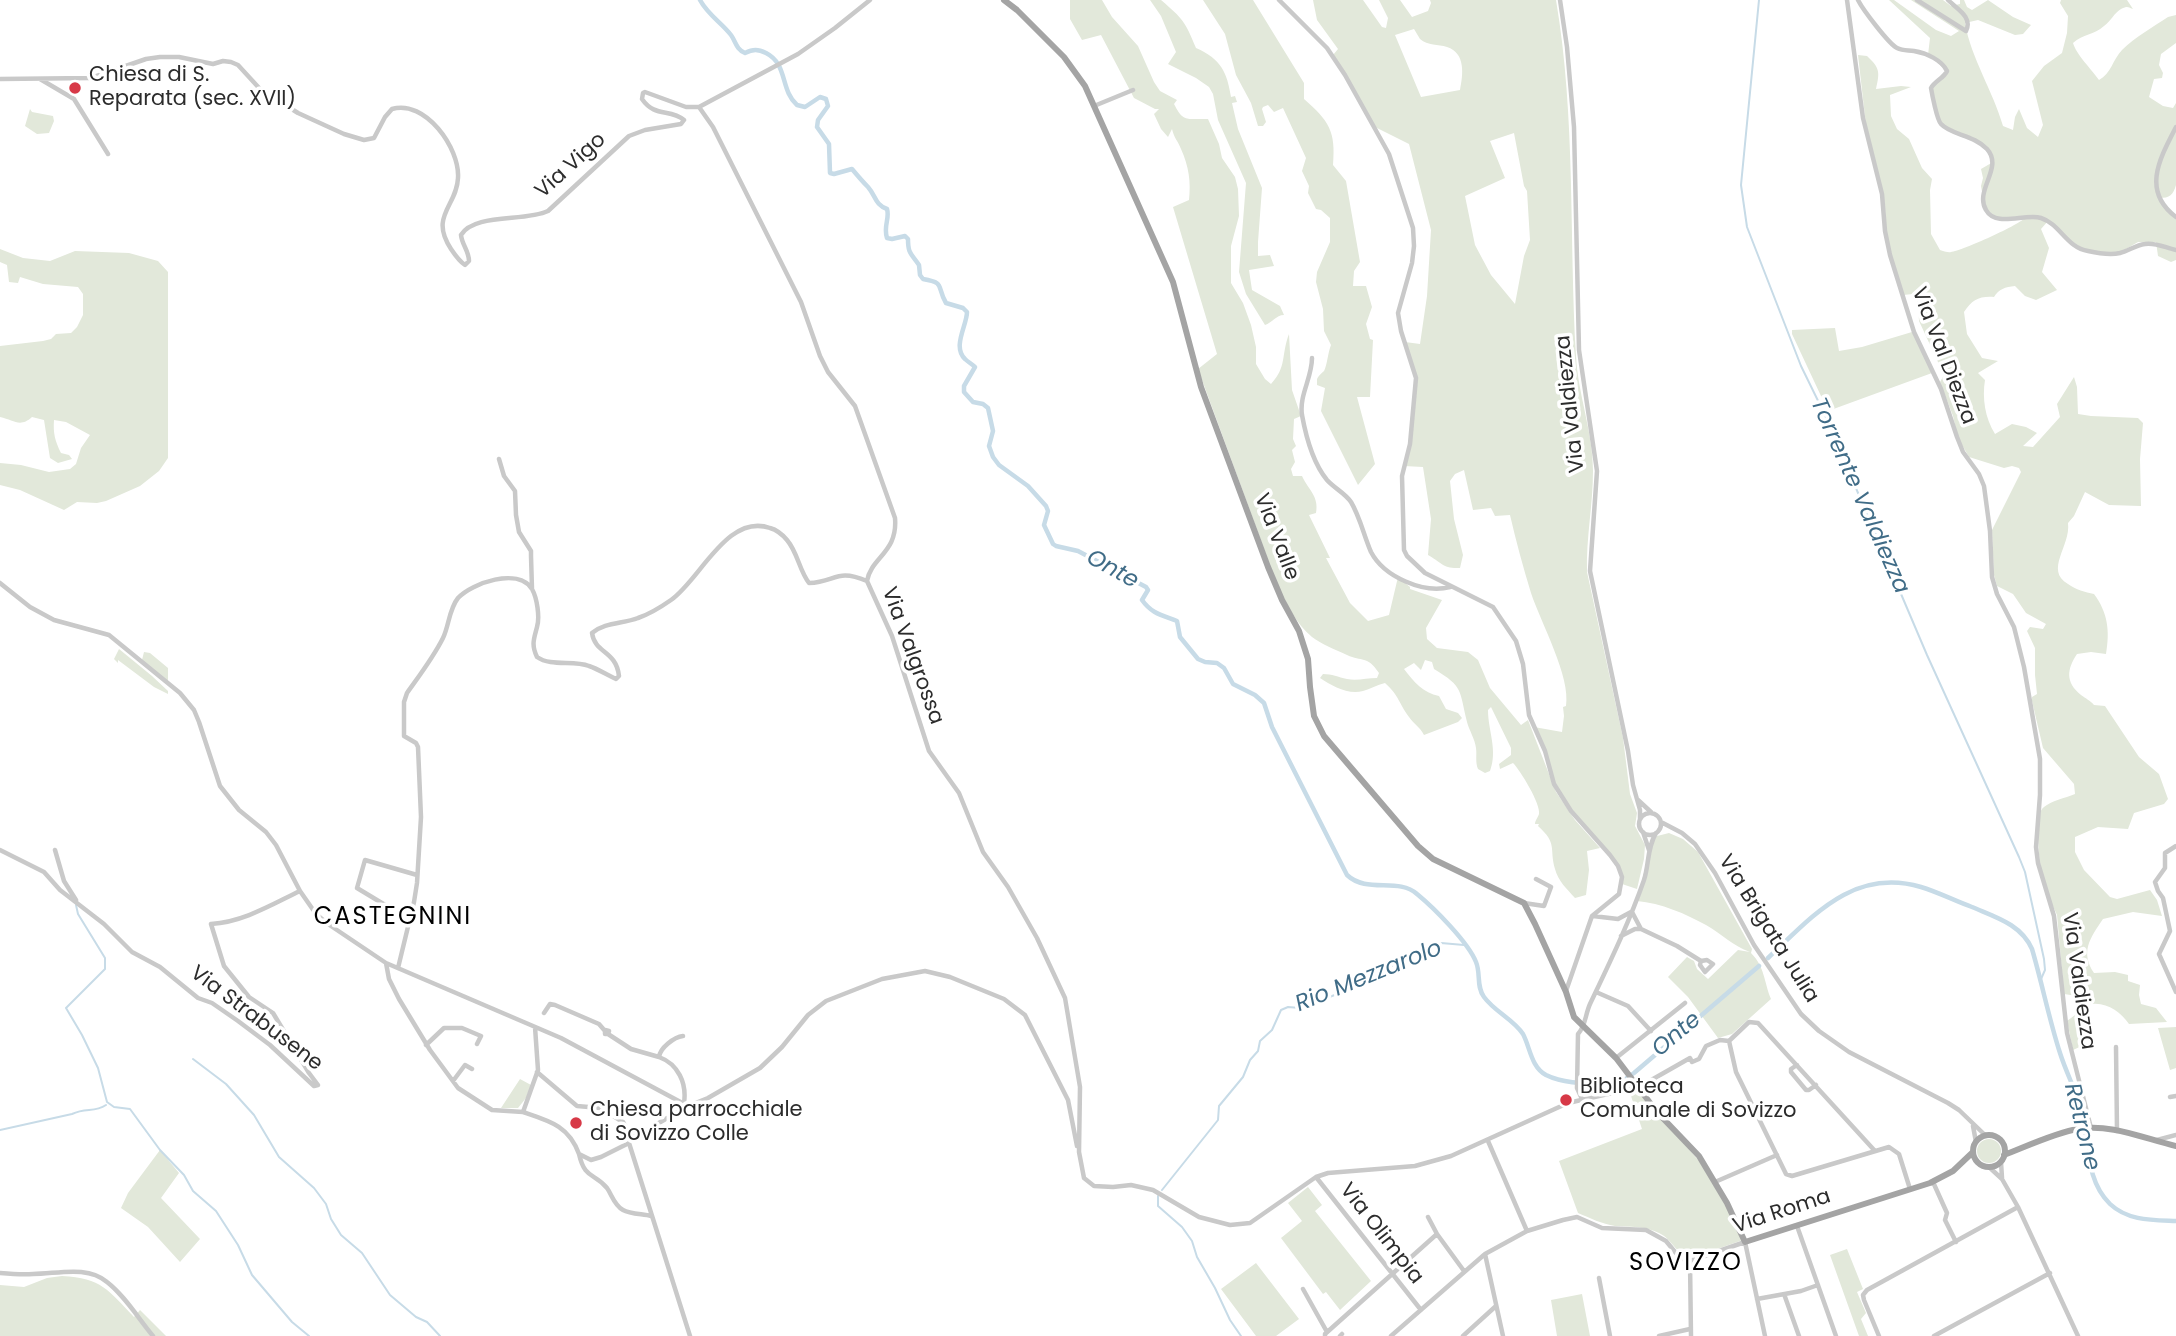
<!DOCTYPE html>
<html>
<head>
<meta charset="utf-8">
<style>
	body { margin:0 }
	canvas { display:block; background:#fff }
</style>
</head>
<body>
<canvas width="2176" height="1336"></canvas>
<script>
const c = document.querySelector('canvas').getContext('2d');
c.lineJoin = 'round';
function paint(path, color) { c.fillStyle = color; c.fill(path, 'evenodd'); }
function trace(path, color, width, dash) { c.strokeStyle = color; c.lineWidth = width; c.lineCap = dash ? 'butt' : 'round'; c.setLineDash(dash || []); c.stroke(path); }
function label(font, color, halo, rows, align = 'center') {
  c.font = font + ' Poppins,sans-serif'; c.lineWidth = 7; c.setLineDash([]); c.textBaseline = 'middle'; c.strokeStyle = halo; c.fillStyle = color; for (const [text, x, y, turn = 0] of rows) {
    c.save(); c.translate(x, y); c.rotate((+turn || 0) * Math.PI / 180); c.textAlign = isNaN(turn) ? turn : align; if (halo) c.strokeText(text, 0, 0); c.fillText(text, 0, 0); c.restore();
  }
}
const green = new Path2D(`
	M1070,0H1102L1112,17L1138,46L1154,82L1160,91L1177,100L1174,104C1184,124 1188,118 1208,119L1219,144L1222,158L1235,177L1238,189L1239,216L1231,246V283L1243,303L1251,325L1256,347V364L1265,379L1271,384C1287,367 1281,355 1289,334L1292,390L1301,416L1294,419L1293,439L1296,446L1292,450L1295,462L1291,469L1293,476H1302C1309,491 1319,496 1316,513L1309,515L1330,558H1326L1350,603L1368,621L1389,615L1398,577L1410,587V589L1442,600L1426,628L1427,639L1437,648L1468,652L1478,660L1490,688L1521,725L1528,720L1556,792L1575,820L1600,848L1587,851L1589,870L1586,895L1575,898C1567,889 1558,881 1555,869C1549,848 1558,844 1538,826L1539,824H1535C1535,821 1538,817 1539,814C1541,804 1520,770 1513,763L1500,769L1499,764L1511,755V748L1491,707L1488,710C1488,731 1498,750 1490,771L1485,773L1478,769C1475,762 1477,755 1476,748C1475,739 1469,730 1467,722C1459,690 1464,687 1434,669L1432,662L1425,660L1421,670L1414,663L1404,669C1414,682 1423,693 1439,696L1446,709L1458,713L1462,718L1458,722L1424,735C1420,727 1414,724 1409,717C1398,702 1400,697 1385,683C1377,685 1370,689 1363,691C1348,695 1332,686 1320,678L1323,674C1332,674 1338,677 1347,679C1357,681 1367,678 1377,678L1379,673C1367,655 1362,662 1347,655C1336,650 1321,644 1312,637C1296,624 1288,605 1278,587L1198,369L1217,354L1173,207L1189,200C1191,182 1189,167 1181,149C1178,141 1174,138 1172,129L1168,137L1161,129L1154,114L1159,109H1155L1134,98L1101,35L1082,40L1070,19Z
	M1150,0H1161C1183,19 1185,21 1196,48C1221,59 1227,72 1231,97L1235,96L1237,102L1232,103L1238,129L1262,188L1258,242V256L1270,255L1274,266L1249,270L1252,290L1280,306L1284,315C1276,315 1272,323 1265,325L1246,294L1239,272L1246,183L1218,120L1213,94L1209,87L1196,78L1168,64L1176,52L1161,16Z
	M1203,0H1253L1304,83V99C1329,121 1336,131 1333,165L1346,181L1360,262L1354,271L1353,286H1366L1372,307L1366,324L1370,339L1373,340L1370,397H1357L1375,464L1358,485L1321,411L1325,388L1317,385V379C1318,376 1321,374 1324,371C1327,366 1328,352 1331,345L1324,331L1323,309L1316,282L1317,272L1330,242V218L1321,210L1316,209L1308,193L1309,186L1302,171L1306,158L1283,108L1274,112L1268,105L1263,107L1262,109L1266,122L1263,126H1258L1251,103L1236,75L1225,34Z
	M1313,0H1363L1382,27L1386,28L1388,18L1379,0H1400L1412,17L1428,11L1431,3L1430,0H1556C1576,118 1569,237 1576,356C1578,395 1593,432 1593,471C1593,505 1586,538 1587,572L1623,738L1630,794L1637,813L1635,826L1645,845L1644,859L1637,889L1622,884L1621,872L1569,806L1555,782L1534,727L1562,732L1564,716L1563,707L1566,706C1571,677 1541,623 1531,593C1523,567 1516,541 1510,515L1495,516L1491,508L1473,510L1464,470L1455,474L1450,481L1454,519L1463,555L1460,568C1443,569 1441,562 1428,555L1431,519L1423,467L1404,466L1409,451L1416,379L1405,342L1420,344L1427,296L1431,230L1409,144L1375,127L1333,55L1338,49L1317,20ZM1414,29C1416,32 1418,36 1420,39C1428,46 1438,44 1447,47C1466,53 1463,75 1460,90L1421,97L1395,35ZM1514,133L1524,186L1527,191L1530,240L1524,256L1515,304L1491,275L1475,245L1465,196L1505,178L1490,141Z
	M1889,0H1894L1936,30L1951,36L1959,31L1911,0H1943L1951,6L1960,4V0H1964L1967,7L1972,10L1988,0L2013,17L2031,25L2023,34L2015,35L1978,20L1965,23C1971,58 1993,91 2003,126L2013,130L2015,117L2019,109L2027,128L2038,137L2043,125L2032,81L2044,66L2062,53L2067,33L2068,16L2060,3L2061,0H2127L2133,9C2127,7 2128,6 2121,9C2114,13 2111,21 2104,26C2094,35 2083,34 2073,43C2076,54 2092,70 2099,80C2111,74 2113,59 2122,50C2135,37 2153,27 2168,17L2176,15V43L2161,54L2159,65L2163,73L2162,78L2154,79L2149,97L2163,106L2173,108L2176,103V185C2173,195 2170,198 2159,198L2176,217V260L2171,262L2158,256L2156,242H2138L2121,252H2100L2079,249L2048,221L2041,229L2049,248L2042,272L2057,290L2036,300L2025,296L2015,286C2005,287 1999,289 1994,297C1979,296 1972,300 1964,312L1967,334L1982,358L1998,361L1978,373L1985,380C1982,398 1985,418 1995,434L2012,424L2026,427L2037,433L2023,446L2033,447L2060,417L2057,404L2074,377L2077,387L2078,414L2091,416L2138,418L2143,423L2140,459L2141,506L2109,505L2085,492L2074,516L2068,523C2071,546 2044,570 2068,584C2076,590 2085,592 2094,594C2108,613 2110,631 2106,654L2091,652L2077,654C2067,669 2065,682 2081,695C2086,699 2090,700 2094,705L2105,706L2139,757L2159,774L2168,799L2164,804L2134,813L2128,829L2098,827L2075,837V852L2084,870L2110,897L2117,899L2150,890L2157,900L2162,916L2133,912L2103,919C2090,938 2080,952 2094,973L2115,972L2128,975V981L2140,985L2139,995L2141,1004L2156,1008L2167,1022L2129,1024C2120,1011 2104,1000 2087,1005L2078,1021L2084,1045L2073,1050L2067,1021L2079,1012L2077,996L2064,994L2057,915C2042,885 2036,856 2039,823C2040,817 2039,811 2044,807C2051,801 2065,798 2075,794L2074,784L2043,748L2032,701V697L2037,694L2035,675V648L2027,631L2030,627L2043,629L2046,624L2026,613L2013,594L1997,586L1994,575L1992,530L2021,472L2019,468L2012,466L2004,468L1969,457L1958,438L1953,416L1940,382L1944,375L1919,321L1918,303L1913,294L1903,295L1886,234L1885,205L1867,134L1858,55L1867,56C1880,68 1880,72 1876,89L1901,86L1911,87L1890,95L1891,116L1897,129L1909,139L1922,168L1932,179L1930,190L1931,234L1940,250C1943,251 1949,253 1951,252C1962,251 2021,224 2026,217L1998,218L1985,209L1981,186L1983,178L1981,169L1993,162L1986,148L1941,124L1931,89L1947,71L1928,55L1930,38Z
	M30,109L32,112L53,116L54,121L49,133L37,134L25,126Z
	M0,249L23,258L50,261L75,251L129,253L158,261L168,272V458L159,471L140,486L106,501L97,503L77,502L64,510L20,490L0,485V463L21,465L49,472L70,469L76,464L81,448L90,435L66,422L54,420C53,433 55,441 61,453L69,455L72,459L58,463L50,458L44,420L32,417C20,428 14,420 0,417V346L43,341L51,339L56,334L71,333L77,327L83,315V294L78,287L43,284L20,277L18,283L9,282L7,265L0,262Z
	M1835,328L1839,351L1862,347L1912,332L1932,373L1828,411L1792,334V330Z
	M119,649L152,676L168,691V694L154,687L118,660V663L114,659Z
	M144,652L150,653L168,668V683L142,660Z
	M1669,833L1683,839L1698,852L1752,949L1751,953C1765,967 1764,982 1771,999L1732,1034L1718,1038L1688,997L1668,977L1687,957L1694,961L1697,969L1708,979L1738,950L1750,952C1733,946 1722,934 1706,925C1686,914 1661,903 1637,901L1651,844L1657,836Z
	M2176,1027V1068L2170,1070L2158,1028Z
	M520,1079L531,1085L526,1098L518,1108H501Z
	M1637,1089L1699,1161L1730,1213L1743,1240L1694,1257C1676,1257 1674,1240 1659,1233C1645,1226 1630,1227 1615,1226C1602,1224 1590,1218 1578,1213L1559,1161L1642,1129L1630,1093Z
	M1977 1151a12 12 0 1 1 24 0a12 12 0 1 1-24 0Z
	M160,1150L179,1173L161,1198L200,1239L180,1262L148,1227L121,1208L128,1193Z
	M1308,1187L1322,1205L1315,1211L1371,1281L1340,1310L1326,1292L1323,1294L1281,1238L1302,1221L1288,1203Z
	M1847,1249L1863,1289L1857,1292L1866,1313L1861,1319L1868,1336H1859L1830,1255Z
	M1256,1263L1299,1319L1276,1336H1256L1221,1289Z
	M62,1276C102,1278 108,1290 134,1317L140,1310L166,1336H0V1285L24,1287L47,1278Z
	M1582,1294L1590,1336H1557L1551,1300Z`);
const stream = new Path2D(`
	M1759,0L1741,185L1747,227L1801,366L1824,413L1927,655L2019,857L2025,872L2044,959L2045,970L2041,979
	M76,905L78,914L105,958V969L66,1008L82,1035L98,1068L107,1102L114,1107L130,1109L160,1150L184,1175L193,1191L216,1211L238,1245L252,1275L292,1322L309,1336
	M193,1059L226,1084L254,1115L279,1157L314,1188L326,1204L331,1219L341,1235L362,1253L390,1295L416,1317L427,1322L440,1336
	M0,1130L72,1114C86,1107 94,1113 106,1105
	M1162,1190L1218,1120L1219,1106L1243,1077L1250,1060L1258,1051L1260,1041L1272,1030L1281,1010L1288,1007L1300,1008L1372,981L1387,968L1441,943L1464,945
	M1158,1196V1206L1182,1227L1192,1241L1197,1257L1215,1288L1230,1320L1241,1336`);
const canal = new Path2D(`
	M700,0C708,15 721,22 731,35C736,42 736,49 745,53C753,49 758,49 766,53C788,64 780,90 797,105L805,107L820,97L826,99L828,106L818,120L817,127L829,144L830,173L834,174L852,169C857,175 862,181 868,187C876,196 875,205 887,209C890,219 883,226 887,238L892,239L905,236L908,239C908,254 911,253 919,265L920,275L923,279C946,283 936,286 946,303L963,308L967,312C967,325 952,347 965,359C968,362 972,364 975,367L964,386V392L973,402L983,404L988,408L993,431L989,446L993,457L999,465L1028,486L1046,506L1048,511L1044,525L1053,544L1056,546L1078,551L1146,587L1148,590L1142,600C1152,614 1162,615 1177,621L1180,637L1198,659L1205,662L1217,663L1224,668L1233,684L1255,695L1264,703L1272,727L1347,875C1367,894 1398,877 1417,894C1434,908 1468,942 1476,962C1481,974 1476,986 1484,997C1495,1012 1513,1019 1523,1034C1530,1047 1531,1067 1546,1075C1566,1085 1593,1083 1614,1084L1621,1082L1634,1073L1759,966
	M1768,958C1812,917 1853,867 1921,887C1938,892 1955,901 1972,907C1995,917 2021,924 2032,949C2042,983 2049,1019 2060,1053C2066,1072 2075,1089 2081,1108C2090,1140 2084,1179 2110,1204C2128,1221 2153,1220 2176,1221`);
const minor = new Path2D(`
	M1279,0L1327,48L1345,75L1389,154L1413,228L1414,246L1412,263L1398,313L1401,331L1416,378L1410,444L1402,476L1404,550L1407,556L1425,573L1493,607L1516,641L1523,664L1529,715L1545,751L1554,784L1571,811L1610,855L1618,866L1622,877L1619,894L1592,916L1566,991
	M1560,0L1567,47L1574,127L1579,350L1597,471L1590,571L1628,751L1633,785L1640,810V819
	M1847,0L1863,118L1882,194L1885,231L1890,255L1914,332L1941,389L1957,437L1963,452L1979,474L1984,486L1990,531L1992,577L1997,594L2014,627L2024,667L2040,759V795L2036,847L2038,863L2054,916L2067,1033L2091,1128
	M1858,0C1863,10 1889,44 1897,48C1903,51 1908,50 1914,51C1926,53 1942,60 1947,71C1944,78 1935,81 1931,88C1932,94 1937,120 1941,124C1951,135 1974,135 1987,149C2004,168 1974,190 1986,210C1996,228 2025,213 2041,218C2060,224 2067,248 2088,251C2097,253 2111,255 2120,253C2128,251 2136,245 2145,244C2155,242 2166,248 2176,250
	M1917,0L1966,31C1973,17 1957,9 1948,0
	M0,79L91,78L146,59L160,57H179L213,64L223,61L231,62L238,65L260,89L298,113L344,134L364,140L374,138L385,117L392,109C425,99 460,148 458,178C457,206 429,216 451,249C455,255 459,261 465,265L469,261C469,251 462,245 461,235C474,213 525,222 548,211L629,136L645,130L681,124L684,120C670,108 655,118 642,99L643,93L645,92L686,107H699L798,54L835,28L870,0
	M40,79L74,99L108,154
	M1094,106L1133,90
	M699,107L713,127L801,302L820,356L828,372L855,406L895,518C898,553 871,557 867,581L892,636L929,751L959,793L983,852L1008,887L1037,938L1065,998L1080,1087L1079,1152L1084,1178L1094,1186L1113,1187L1131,1185L1153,1190L1199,1217L1230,1225L1250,1223L1316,1177L1328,1173L1415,1166L1451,1156L1568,1103L1639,1087L1690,1058L1692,1062L1699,1059L1706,1046L1720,1040L1729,1041
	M2176,127C2160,158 2141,191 2176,217
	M1312,358C1312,378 1299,395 1302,415C1306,437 1313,463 1327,480C1334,488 1345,493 1351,502C1360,517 1364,536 1371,552C1384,577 1424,594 1450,587
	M499,459L504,476L515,491L516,515L519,532L531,551V556L532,589
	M0,583L30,607L54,620L109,635L180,693L194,710L199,722L220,786L239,810L266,832L276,845L300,891L316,914L328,924L386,963L561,1038L688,1106
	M1638,800L1651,812
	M1639 824a11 11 0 1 1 22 0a11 11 0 1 1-22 0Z
	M1661,822L1682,833L1695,844L1715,873L1754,945L1801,1014L1819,1031L1849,1052L1948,1103L1959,1110L1986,1136
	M1643,832L1649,850
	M2176,846L2165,853V868L2155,882L2158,891L2163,898L2170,931L2159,954L2176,992
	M0,850L44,872L60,890L104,924L132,952L160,967L198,998L212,1003L238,1021L270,1045L314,1086L318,1085L309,1073L273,1013L249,997L224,966L211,924C243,922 271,905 300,891
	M55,850L64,881L76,900
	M1524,903L1544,906L1551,887L1536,879
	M1632,912L1641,929
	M1593,916L1618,919L1631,912
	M410,920L357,888L365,860L417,875
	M1621,936L1635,929H1641L1677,946L1701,961L1700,965L1705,972L1713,964L1707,960L1701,961
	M386,963L389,979L399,999L430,1050L458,1088L492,1110L523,1112
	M398,968L414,902L417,883L421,817L418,747L416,743L404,736V702L407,693C419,676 433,658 443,638C449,626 449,609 458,598C472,583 518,567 532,589C537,598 540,617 537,627C534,639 531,644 537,657C551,667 573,660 589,666C598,669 607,675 616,679L619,676C616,650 595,654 592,633C605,622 623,624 638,618C650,614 661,607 671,600C700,580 727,513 770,528C777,530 782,534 787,540C798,553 799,570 809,583C836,582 836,568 867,581
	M1596,992L1628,1006L1651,1031
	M544,1013L550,1004L555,1005L599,1024L605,1031
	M535,1027L538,1070L523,1112C550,1121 569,1126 579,1154L591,1160L601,1157L629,1143
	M605,1030L609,1031L608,1034H605Z
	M608,1034L631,1049L659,1057
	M683,1036C674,1037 660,1048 659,1057C678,1064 687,1083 684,1103
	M426,1045L444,1028H462L481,1036L477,1044
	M2116,1047L2117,1131
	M1616,1058L1685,1003
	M1797,1065L1791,1069V1072L1806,1090H1809L1816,1085
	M537,1072L577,1106L600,1108L623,1122L633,1138
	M453,1081L465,1065L472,1069
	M2170,1097L2176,1096
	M1582,1099L1577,1088L1578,1034C1586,1025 1585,1015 1590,1004C1609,964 1629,923 1644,880C1649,865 1647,848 1656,833
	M1973,1126L1976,1142
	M2157,1140L2176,1135
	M1488,1141L1527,1231
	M1875,1151L1758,1023L1749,1022L1729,1041L1736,1072L1786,1174L1792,1176L1889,1147L1899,1154L1910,1189
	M579,1154C585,1180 594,1172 607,1188C612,1195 614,1205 623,1210C630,1214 643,1214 651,1216
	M2001,1162L2002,1178
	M1989,1167L2002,1179L2018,1207L2078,1336
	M1316,1177L1421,1310
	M1715,1182L1777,1155
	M1933,1182L1947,1213L1945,1220L1956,1242
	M1428,1217L1437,1234L1464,1271
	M1797,1226L1836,1336
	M1485,1254L1503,1336
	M1690,1261L1691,1336
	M0,1273C11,1274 22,1275 33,1274C57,1274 87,1265 107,1282C125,1296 138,1318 153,1336
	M1599,1278L1610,1336
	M1303,1289L1327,1332
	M1784,1294L1799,1336
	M1757,1299L1801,1291L1818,1285
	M690,1336L629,1143L633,1138L688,1106L708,1098L760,1068L782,1047L808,1015L826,1001L882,979L925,971L950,977L1004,999L1025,1015L1068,1100L1077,1146
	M1325,1336V1334L1437,1234
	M1340,1336L1342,1334
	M1391,1336L1485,1254L1527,1231L1563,1220L1577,1217L1602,1228L1646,1230L1666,1241L1680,1258L1690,1261L1745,1242L1765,1336
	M1463,1336L1496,1306
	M1659,1336L1690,1329
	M1879,1336L1864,1300L1863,1295L1867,1290L2018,1207
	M1934,1336L2050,1273`);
const major = new Path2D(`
	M1004,0L1017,10L1064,57L1085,86L1173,282L1201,387L1268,567L1282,600L1299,631L1308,659L1310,687L1314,716L1324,736L1418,846L1433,859L1524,903L1535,924L1566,992L1574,1017L1616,1058L1657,1112L1699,1156L1727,1203L1745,1242L1930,1183L1953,1171L1973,1152
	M1973 1151a16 16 0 1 1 32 0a16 16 0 1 1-32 0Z
	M2004,1155C2025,1147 2057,1132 2078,1129C2110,1123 2145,1139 2176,1146`);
const markers = [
	[75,88,7,"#d73947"],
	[1566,1100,7,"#d73947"],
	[576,1123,7,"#d73947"]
];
const poiNames = [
	["Chiesa di S.",89,76],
	["Reparata (sec. XVII)",89,100],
	["Biblioteca",1580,1088],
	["Comunale di Sovizzo",1580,1112],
	["Chiesa parrocchiale",590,1111],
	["di Sovizzo Colle",590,1135]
];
const streetNames = [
	["Via Vigo",571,166,-42],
	["Via Val Diezza",1943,356,69],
	["Via Valdiezza",1571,404,-96],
	["Via Valle",1276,537,69],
	["Via Valgrossa",912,656,70],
	["Via Brigata Julia",1768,929,58],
	["Via Valdiezza",2078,981,82],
	["Via Strabusene",256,1019,37],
	["Via Roma",1782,1212,-18],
	["Via Olimpia",1381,1234,52]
];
const waterNames = [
	["Torrente Valdiezza",1859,496,66],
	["Onte",1112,570,29],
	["Rio Mezzarolo",1369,977,-22],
	["Onte",1677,1035,-40],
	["Retrone",2081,1127,76]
];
const quarterNames = [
	["CASTEGNINI",393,918],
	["SOVIZZO",1686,1264]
];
paint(green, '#e2e8da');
trace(stream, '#c7dbe7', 2);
trace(canal, '#c7dbe7', 4.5);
trace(minor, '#c9c9c9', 4.5);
trace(major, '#a4a4a4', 6);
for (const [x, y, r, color] of markers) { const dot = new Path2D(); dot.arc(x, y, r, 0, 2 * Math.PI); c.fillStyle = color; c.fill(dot); trace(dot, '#fff', 2.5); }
label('21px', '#2c2c2c', '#fff', poiNames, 'left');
label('21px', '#2c2c2c', '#fff', streetNames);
label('italic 23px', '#406c87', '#fff', waterNames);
c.letterSpacing = '2px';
label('24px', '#000', '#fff', quarterNames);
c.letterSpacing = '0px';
</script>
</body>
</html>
